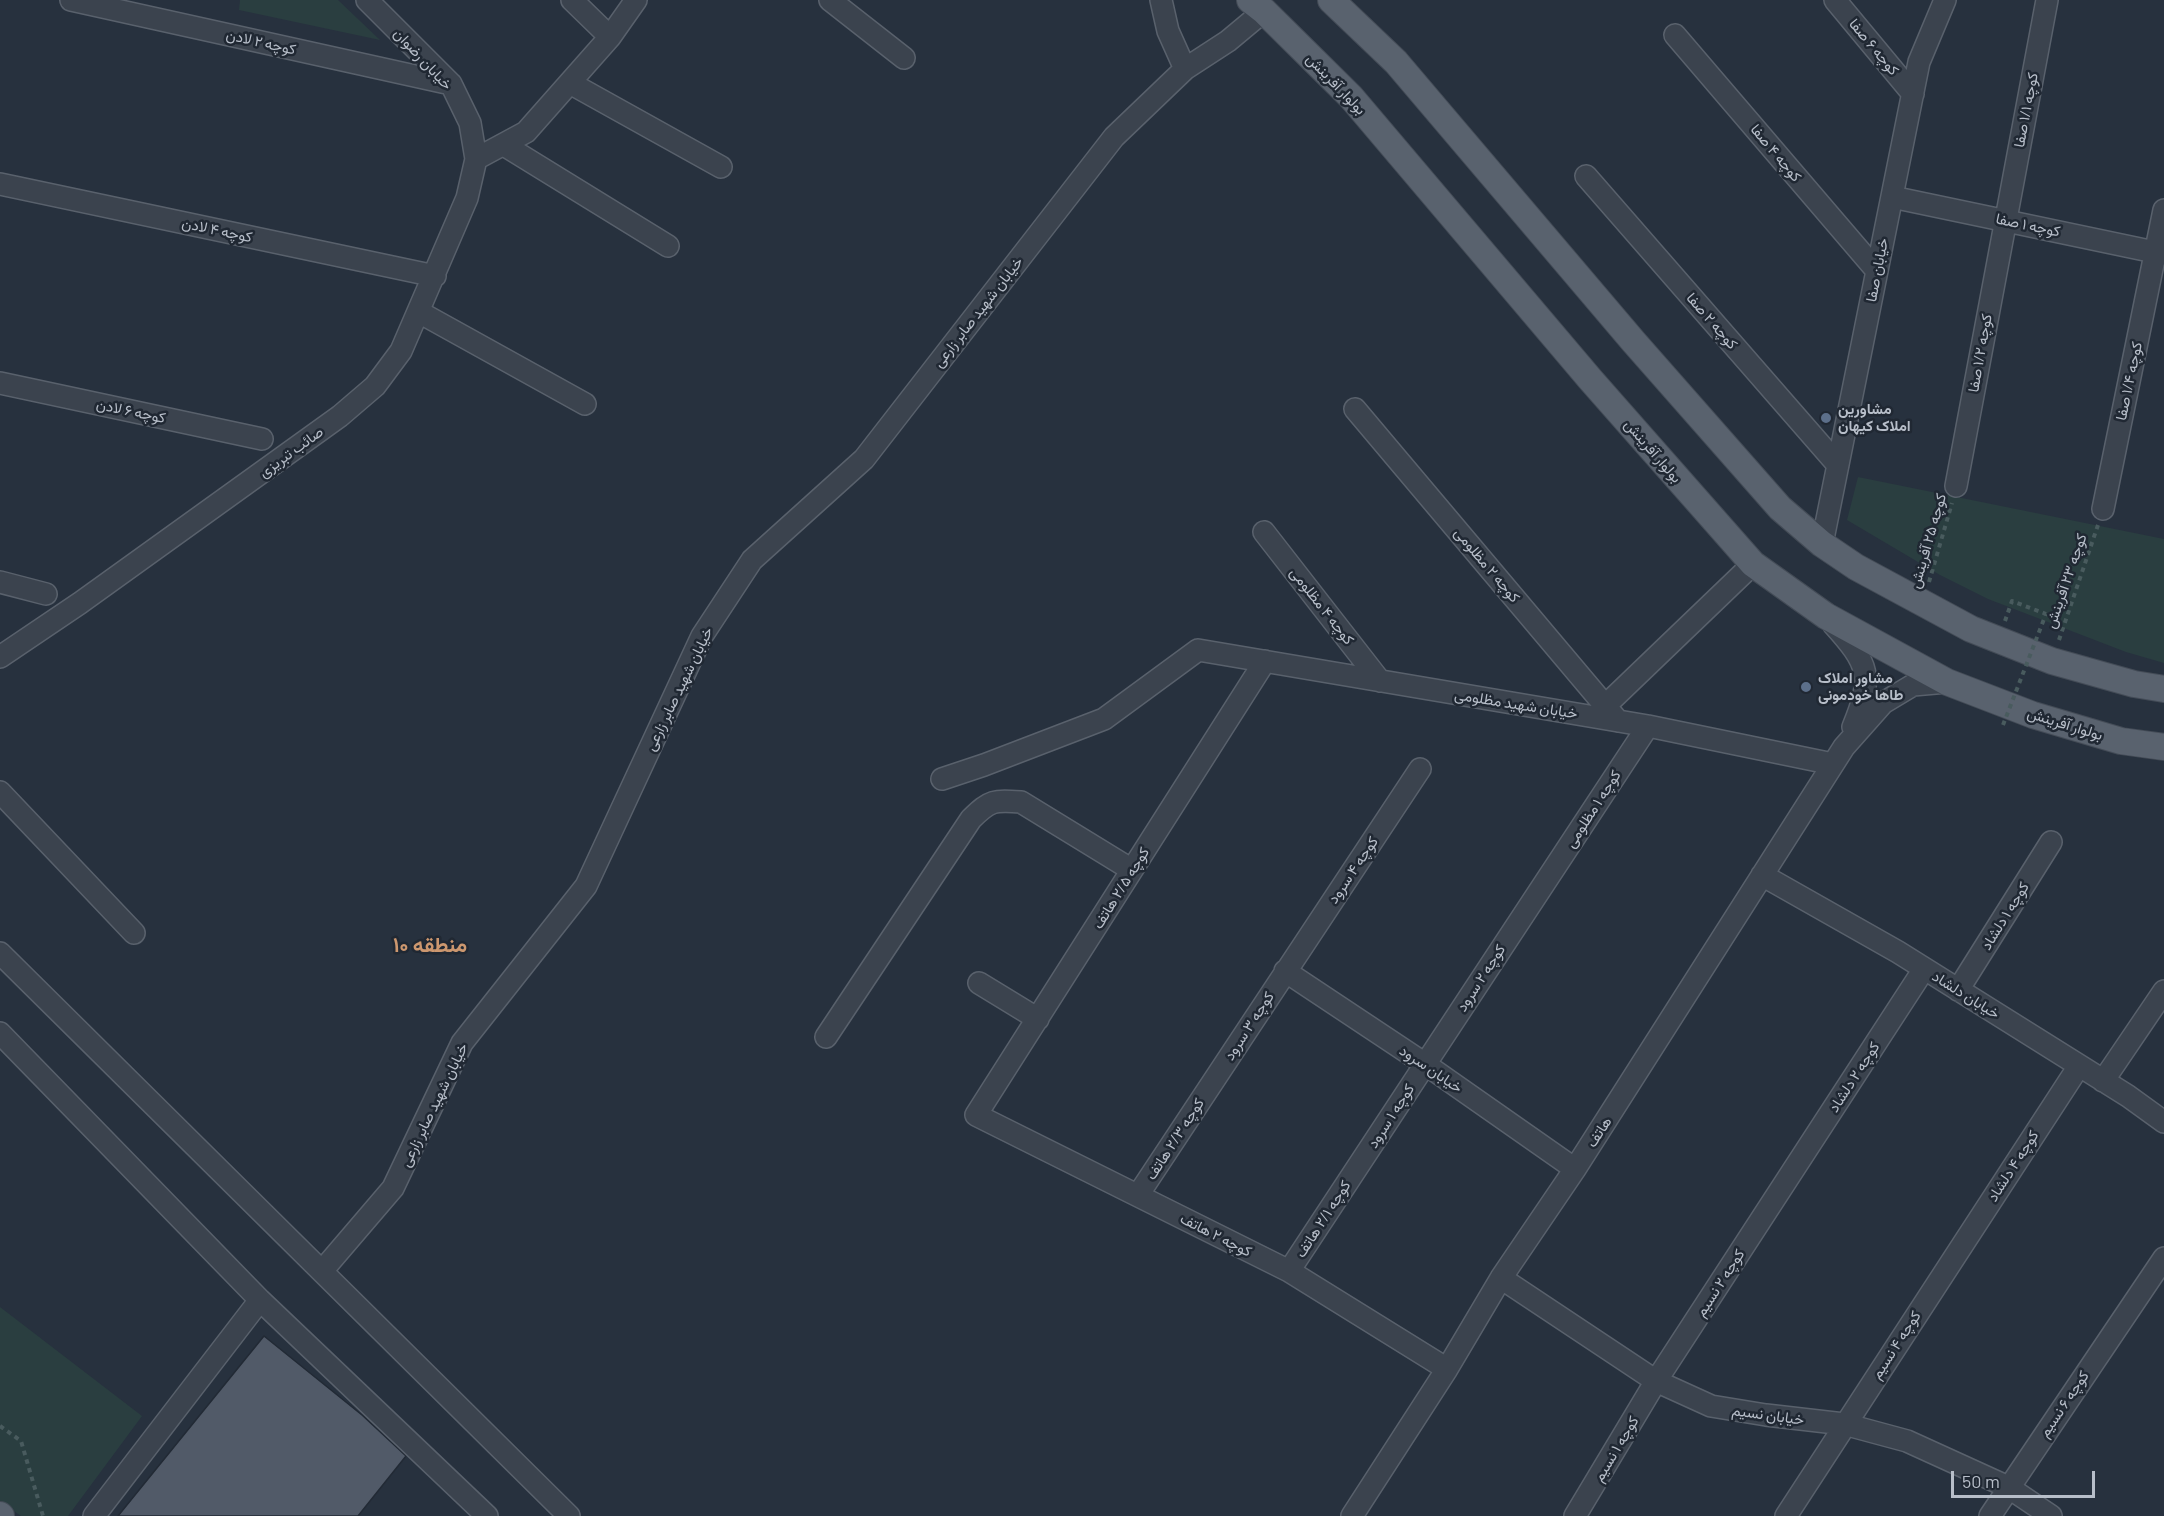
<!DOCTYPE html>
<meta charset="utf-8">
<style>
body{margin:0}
#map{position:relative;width:2164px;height:1516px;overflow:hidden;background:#27313e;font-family:Barlow,sans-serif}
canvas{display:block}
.scale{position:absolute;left:1951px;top:1471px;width:144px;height:27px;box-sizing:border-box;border:3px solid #b7bec9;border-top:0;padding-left:8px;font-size:18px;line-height:21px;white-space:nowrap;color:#b7bec9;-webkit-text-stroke:4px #202833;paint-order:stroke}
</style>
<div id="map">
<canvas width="2164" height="1516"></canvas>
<div class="scale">50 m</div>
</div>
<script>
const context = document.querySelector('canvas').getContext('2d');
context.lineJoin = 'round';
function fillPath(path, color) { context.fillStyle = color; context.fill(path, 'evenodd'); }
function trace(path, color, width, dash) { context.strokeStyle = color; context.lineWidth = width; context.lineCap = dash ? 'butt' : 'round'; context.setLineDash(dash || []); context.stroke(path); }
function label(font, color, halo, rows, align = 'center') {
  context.font = font + ' Barlow,Vazirmatn,sans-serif'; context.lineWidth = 5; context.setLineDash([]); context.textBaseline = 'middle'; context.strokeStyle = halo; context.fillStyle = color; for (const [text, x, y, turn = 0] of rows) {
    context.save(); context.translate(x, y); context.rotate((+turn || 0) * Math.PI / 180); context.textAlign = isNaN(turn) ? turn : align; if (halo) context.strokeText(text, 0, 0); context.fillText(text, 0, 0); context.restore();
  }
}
fillPath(new Path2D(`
 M240,0h98l42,40 -141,-30z
 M1858,477l306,62v124l-38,-11 -138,-53 -48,-24 -93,-55z
 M0,1307l142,109 -74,100h-47l-21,-15z`), '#2a3e40');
const building = new Path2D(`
 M264,1336l98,79 44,41 -48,60h-240z`);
fillPath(building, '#515a68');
trace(building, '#222a35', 1.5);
const minor = new Path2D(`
 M71,0l380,84
 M572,0l38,37
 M830,0l74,58
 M1161,0l7,31 17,38
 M1835,0l78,94
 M1675,35l202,236
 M570,83l151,84
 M504,145l164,101
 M476,159l50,-27 84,-95 26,-37
 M1586,176l252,289
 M0,184l435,92
 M1892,197l272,57
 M419,312l166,92
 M0,383l262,56
 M1355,409l263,312
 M1956,486l91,-486
 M2103,509l61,-299
 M1264,532l116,149
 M1822,544l97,-482 26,-62
 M0,582l46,12
 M1833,624c36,40 41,52 20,103
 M0,657l80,-54 260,-187 35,-30 26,-35 66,-153 9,-39 -6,-36 -19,-39 -84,-84
 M1265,661l-289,454 313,156 158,98
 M1605,706l148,-142
 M942,779l42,-14 120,-46 94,-69 450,76 185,38
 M0,792l134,141
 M1762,875l136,77 230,144 36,26
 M0,953l569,563
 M1285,971l140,93 150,105
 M979,983l59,36
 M1958,990l93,-148
 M0,1033l260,267 227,216
 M826,1037l145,-218c19,-19 23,-19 50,-17l111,68
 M2103,1081l61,-90
 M1138,1195l282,-426
 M322,1271l71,-83 69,-145 124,-157 116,-250 50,-76 112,-101 250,-322 71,-68 43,-28 36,-30
 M1289,1271l359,-545
 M1501,1278l155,103 55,25 55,9 78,9 63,17 101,46 43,29
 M94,1516l166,-216
 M1352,1516l95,-147 54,-91 74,-109 269,-422 39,-44 30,-18 34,-3
 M1575,1516l81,-135 268,-412
 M1786,1516l293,-450
 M1990,1516l174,-258`);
const major = new Path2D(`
 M1250,0l14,11 87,86 239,282 163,185 73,52 121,66 86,33 88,26 43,6
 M1331,0l65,62 237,279 147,167 42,36 34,23 115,62 81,32 82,23 30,5
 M0,1515l1,1`);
trace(minor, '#59616c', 24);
trace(major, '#444c57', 28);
trace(new Path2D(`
 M1929,582l23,-79
 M2005,621l7,-20 34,13
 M2059,640l39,-115
 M0,1426l21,15 22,75`), '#495b5e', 4, [4.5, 4.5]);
trace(minor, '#3b434e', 21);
trace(major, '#59626e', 26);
trace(new Path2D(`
 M2003,725l43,-111`), '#495b5e', 4, [4.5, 4.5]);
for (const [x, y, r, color] of [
 [1826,418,6,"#5c6f8a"],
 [1806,687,6,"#5c6f8a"]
]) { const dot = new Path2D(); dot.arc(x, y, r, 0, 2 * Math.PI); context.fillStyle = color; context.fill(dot); trace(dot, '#202833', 2); }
label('15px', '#b7bec9', '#202833', [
 ["کوچه ۲ لادن",261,42,13],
 ["کوچه ۶ صفا",1874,47,50],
 ["خیابان رضوان",423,59,47],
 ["بولوار آفرینش",1336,84,46],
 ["کوچه ۱/۱ صفا",2026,110,-79],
 ["کوچه ۴ صفا",1776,153,50],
 ["کوچه ۱ صفا",2028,225,12],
 ["کوچه ۴ لادن",217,230,12],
 ["خیابان صفا",1877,270,-79],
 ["خیابان شهید صابر زارعی",978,312,-52],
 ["کوچه ۲ صفا",1712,321,49],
 ["کوچه ۱/۲ صفا",1980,353,-80],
 ["کوچه ۱/۴ صفا",2129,381,-78],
 ["کوچه ۶ لادن",131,411,12],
 ["بولوار آفرینش",1653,451,49],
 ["صائب تبریزی",291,452,-36],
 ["کوچه ۲۵ آفرینش",1928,541,-74],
 ["کوچه ۲ مظلومی",1487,565,50],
 ["کوچه ۲۳ آفرینش",2066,581,-71],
 ["کوچه ۴ مظلومی",1322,606,52],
 ["خیابان شهید صابر زارعی",679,689,-64],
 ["خیابان شهید مظلومی",1516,704,9],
 ["بولوار آفرینش",2065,724,17],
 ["کوچه ۱ مظلومی",1593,809,-57],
 ["کوچه ۴ سرود",1353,870,-56],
 ["کوچه ۲/۵ هاتف",1121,888,-58],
 ["کوچه ۱ دلشاد",2005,916,-58],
 ["کوچه ۲ سرود",1481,978,-57],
 ["خیابان دلشاد",1966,995,32],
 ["کوچه ۳ سرود",1249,1026,-57],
 ["خیابان سرود",1431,1069,34],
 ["کوچه ۲ دلشاد",1854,1077,-57],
 ["خیابان شهید صابر زارعی",434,1105,-64],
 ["کوچه ۱ سرود",1391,1116,-57],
 ["هاتف",1599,1132,-57],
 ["کوچه ۲/۳ هاتف",1175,1139,-57],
 ["کوچه ۴ دلشاد",2013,1166,-57],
 ["کوچه ۲/۱ هاتف",1323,1219,-57],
 ["کوچه ۲ هاتف",1216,1235,27],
 ["کوچه ۲ نسیم",1720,1283,-57],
 ["کوچه ۴ نسیم",1896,1345,-57],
 ["کوچه ۶ نسیم",2064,1404,-56],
 ["خیابان نسیم",1768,1415,8],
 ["کوچه ۱ نسیم",1616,1449,-59]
]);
label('bold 15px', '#b7bec9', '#202833', [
 ["مشاورین",1838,409],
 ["املاک کیهان",1838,426],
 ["مشاور املاک",1818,678],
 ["طاها خودمونی",1818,695]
], 'left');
label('bold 21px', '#cc976f', '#202833', [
 ["منطقه ۱۰",430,945]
]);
</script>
